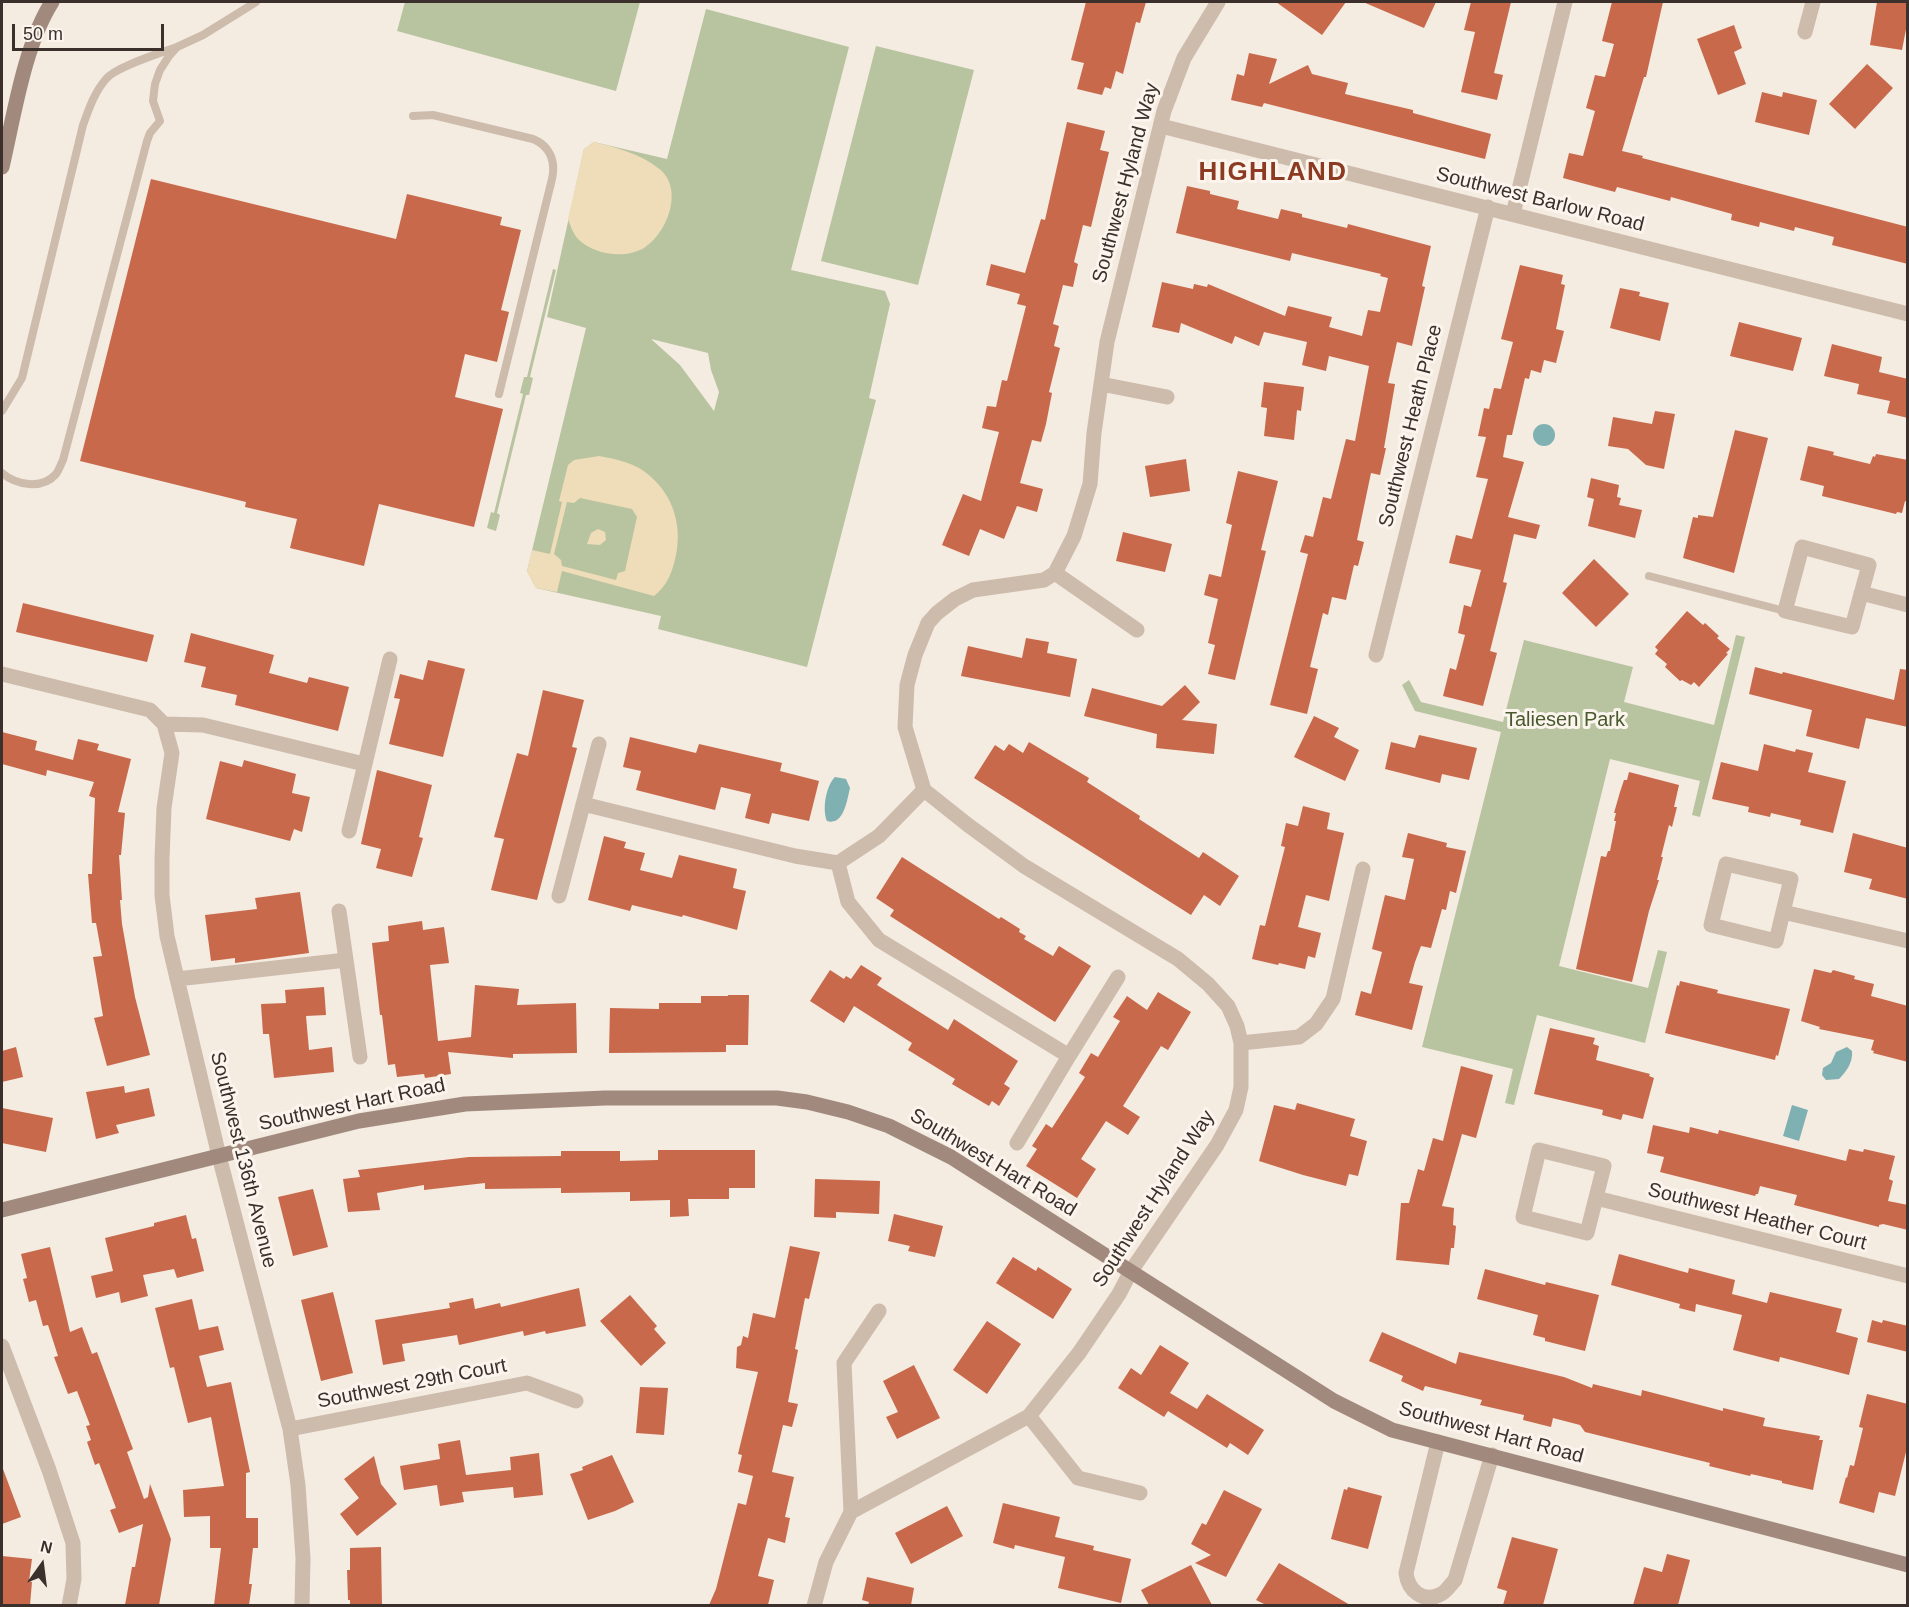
<!DOCTYPE html>
<style>
body{margin:0}
#map{position:relative;width:1909px;height:1607px;overflow:hidden;background:#f4ebe1;font-family:Helvetica,sans-serif}
canvas{display:block}
.frame{position:absolute;inset:0;border:3px solid #3b302b;pointer-events:none}
.north{position:absolute;left:12px;top:1535px;width:60px;height:60px;-webkit-text-stroke:4px #fbf5ee;paint-order:stroke;rotate:14deg;font-size:16px;font-weight:700;line-height:24px;text-align:center;color:#3b302b}
.north::after{content:'';display:block;margin:auto;width:21px;height:27px;background:#3b302b;clip-path:polygon(50% 0,100% 100%,50% 72%,0 100%)}
.scale{position:absolute;left:12px;top:24px;width:152px;height:27px;box-sizing:border-box;border:3px solid #3b302b;border-top:0;padding-left:8px;font-size:18px;line-height:21px;white-space:nowrap;color:#3b302b;-webkit-text-stroke:4px #fbf5ee;paint-order:stroke}
</style>
<div id="map">
<canvas width="1909" height="1607"></canvas>
<div class="frame"></div>
<div class="north">N</div>
<div class="scale">50 m</div>
</div>
<script>
const context = document.querySelector('canvas').getContext('2d');
context.lineJoin = 'round';
function fillPath(path, color) { context.fillStyle = color; context.fill(path, 'evenodd'); }
function trace(path, color, width, dash) { context.strokeStyle = color; context.lineWidth = width; context.lineCap = dash ? 'butt' : 'round'; context.setLineDash(dash || []); context.stroke(path); }
function label(font, color, halo, rows, align = 'center') {
  context.font = font + ' Helvetica,sans-serif'; context.lineWidth = 6; context.setLineDash([]); context.textBaseline = 'middle'; context.strokeStyle = halo; context.fillStyle = color; for (const [text, x, y, turn = 0] of rows) {
    context.save(); context.translate(x, y); context.rotate((+turn || 0) * Math.PI / 180); context.textAlign = isNaN(turn) ? turn : align; if (halo) context.strokeText(text, 0, 0); context.fillText(text, 0, 0); context.restore();
  }
}
fillPath(new Path2D(`
 M405,2h235l-24,89 -219,-60z
 M706,9l143,38 -58,223 94,21 5,13 -21,94 7,2 -69,267 -149,-38 3,-13 -125,-28 -9,-17 59,-243 -39,-11 37,-168 10,-7 73,17zM651,339l57,14 3,17 8,22 -5,19 -34,-46z
 M876,46l98,24 -56,215 -97,-24z
 M553,269l3,1 -26,107 3,1 -4,17h-3l-29,118 3,2 -4,16 -9,-3 4,-16 3,1 29,-119 -3,-1 4,-16h3z
 M1736,635l9,2 -45,180 -8,-2 8,-34 -90,-22 -51,207 89,22 10,-38 9,2 -22,91 -108,-28 -23,90 -9,-2 8,-34 -91,-22 79,-315 -86,-21 -13,-26 7,-5 12,22 82,20 21,-82 109,27 -9,35 90,23z`), '#b8c4a0');
fillPath(new Path2D(`
 M594,142c21,5 47,12 64,26 27,19 10,65 -14,80 -19,11 -49,7 -65,-8 -6,-6 -8,-13 -11,-21l16,-70z
 M599,456c17,3 37,7 51,20 28,24 34,60 22,94 -4,11 -9,19 -18,26l-92,-25 -5,21 -21,-4 -9,-17 5,-21 18,4 12,-52 -3,-1 9,-36 6,-5zM580,498l52,11 5,8 -12,54 -7,2 -2,7 -54,-14 -1,-6 -7,-6 13,-52 7,1z
 M598,529l7,3 1,8 -6,5 -13,-1 4,-11z`), '#efdcb8');
fillPath(new Path2D(`
 M1533 435a11 11 0 1 1 22 0a11 11 0 1 1-22 0Z
 M835,777l11,2 4,9c-3,12 -6,38 -23,33 -5,-12 -1,-35 8,-44z
 M1847,1047l5,4c1,11 -5,20 -13,28l-13,1 -4,-5 1,-7 8,-5 5,-11z
 M1792,1105l16,5 -9,31 -16,-5z`), '#7fb0b2');
fillPath(new Path2D(`
 M1086,2h60l-6,21 -4,-1 -13,52 -7,-3 -5,18 -6,-2 -3,8 -25,-6 7,-26 -13,-3z
 M1276,2h70l-24,33z
 M1363,2h73l-12,26z
 M1471,2h40l-17,71 9,2 -6,25 -36,-8 14,-60 -11,-2z
 M1612,2h51l-17,75h-2l-22,74 21,5 -1,2 266,69v37l-76,-19 2,-8 -39,-10 -1,4 -34,-9 -1,5 -28,-7 1,-6 -61,-17 -1,4 -53,-14 -2,5 -52,-14 6,-25 14,3 12,-45 -9,-3 9,-33 10,2 9,-33 -12,-3z
 M1877,2h31v17l-6,31 -32,-5z
 M1734,25l8,23 -8,4 12,32 -28,11 -21,-56z
 M1249,53l28,6 -8,25 39,-19 4,9 36,9 -3,11 68,16v3l78,21 -6,25 -221,-56 -2,4 -31,-7 6,-26 7,2z
 M1867,64l26,24 -38,41 -26,-25z
 M1762,92l20,5 1,-5 34,8 -8,35 -54,-13z
 M1067,122l38,9 -5,19 9,2 -18,75 -8,-2 -9,37 4,2 -5,23 -10,-2 -10,39 6,2 -5,20 6,2 -11,44 3,1 -6,31 -5,18 -9,-2 -12,43 23,6 -6,23 -20,-6 -13,33 -24,-10 -11,27 -27,-11 21,-51 18,7 18,-69 -17,-4 5,-22 9,1 6,-27 5,1 19,-75 -9,-2 3,-10 -34,-9 5,-21 34,9 16,-54 4,1z
 M151,179l245,60 11,-45 95,23 -2,8 21,5 -20,80 8,2 -12,50 -32,-8 -10,43 48,12 -29,118 -95,-23 -15,62 -74,-18 7,-29 -52,-12 1,-5 -166,-41z
 M1187,186l23,5v3l29,7 -2,8 41,10 3,-10 21,5v3l45,11 1,-4 83,22 -9,40 3,1 -13,59 -15,-4 -9,41 7,1 -11,64h2l-6,27 -9,-2 -14,67 7,2 -6,24 -4,-1 -8,35 -14,-3 -4,18 -5,-2 -13,54 8,2 -11,45 -37,-9 38,-151 -8,-2 5,-17 8,2 10,-40 8,2 15,-60 9,2 14,-75 -40,-10 -3,15 -24,-6 5,-23 -43,-10 -5,14 -24,-10 -3,8 -51,-21 -2,10 -27,-6 10,-45 31,7 1,-5 13,3 1,-3 77,32 3,-10 44,11 -3,10 33,9 6,-26 12,2 8,-34 -8,-2 1,-2 -89,-21 -2,8 -114,-28z
 M1520,265l43,10 -2,9 4,1 -9,44 8,2 -8,32 -12,-3 -3,13 -10,-3 -2,9 -4,-1 -13,57h-5l-4,22 21,5 -16,55 32,8 -4,14 -22,-5 -11,48 4,1 -17,68 7,2 -14,53 -40,-10 7,-28 6,2 9,-35 -7,-2 6,-28 7,2 10,-37 -32,-7 7,-28 16,4 16,-60 -12,-2 10,-40 -8,-1 6,-28 5,1 5,-21 7,1 12,-47 -12,-3z
 M1620,288l20,4 -1,4 30,7 -9,38 -50,-13z
 M1739,322l63,16 -9,33 -63,-15z
 M1832,344l50,13 -3,15 29,7v39l-21,-5 3,-12 -33,-7 2,-10 -35,-8z
 M1264,382l40,5 -3,24 -4,-1 -3,30 -30,-4 3,-28 -6,-1z
 M1655,411l20,3 -11,55 -18,-4 -18,-16 -20,-3 5,-29 39,7z
 M1735,430l33,8 -34,135 -51,-15 10,-41 5,1v-3l15,2z
 M1808,446l26,6 -1,3 37,9 3,-8 2,1 1,-3 32,6v42l-3,-1 -3,12 -5,-1 -1,2 -74,-18 2,-10 -24,-6z
 M1186,459l4,32 -40,6 -5,-31z
 M1238,471l40,10 -17,69 5,1 -31,129 -27,-6 7,-29 -7,-2 10,-44 -14,-4 5,-21 12,3 11,-52 -6,-2z
 M1591,478l28,7 -2,12 4,1 -2,7 23,5 -7,28 -47,-12 6,-27 -7,-2z
 M1123,532l49,12 -7,28 -49,-11z
 M1594,559l35,35 -33,33 -34,-34z
 M23,603l131,32 -7,27 -131,-30z
 M1687,611l16,14 2,-2 14,13 -2,2 13,11 -4,4 2,1 -29,33 -5,-5 -3,3 -9,-5 -2,1 -15,-14 2,-3 -12,-10 3,-4 -3,-3z
 M191,633l83,22 -5,18 38,10 2,-6 40,10 -11,44 -103,-26 2,-10 -36,-8 5,-20 -22,-5z
 M1026,638l23,4 -2,11 30,6 -7,38 -109,-21 7,-30 54,12z
 M428,660l37,9 -22,88 -54,-13 11,-45 -6,-1 6,-24 23,6z
 M1755,667l27,7 1,-2 111,28 6,-31 8,1v57l-42,-9 -7,31 -53,-13 6,-26 -63,-16z
 M1185,685l15,17 -18,18 35,4 -3,30 -58,-6 1,-14 -73,-18 8,-28 70,18z
 M543,690l41,10 -12,47 5,1 -40,152 -46,-10 13,-51 -10,-2 23,-84 11,3z
 M1314,716l25,12 -5,9 25,13 -14,31 -51,-24z
 M2,732l35,9 -2,9 38,10 5,-21 21,5 -2,6 34,9 -13,53 7,1 -4,42h-2l3,45h-2l2,24 13,73 15,58 -43,11 -13,-48 9,-2 -10,-59 9,-1 -6,-33h-4l-4,-49h4l3,-76 -6,-2 5,-14 -47,-12 -1,6 -44,-12z
 M1419,735l58,13 -8,32 -27,-6 -2,9 -55,-14 6,-27 24,6z
 M630,737l66,16 3,-9 83,19 -2,8 39,10 -10,40 -37,-8 -3,11 -24,-6 6,-24 -30,-7 -6,23 -79,-20 5,-19 -18,-4z
 M1029,742l60,36 -2,4 53,34 -1,3 60,39 4,-6 36,24 -19,30 -16,-11 -13,20 -217,-137 21,-33 9,6 5,-7 14,9z
 M1764,744l31,8 1,-3 17,4 -5,19 38,9 -13,52 -33,-8 1,-5 -30,-7 -1,4 -22,-5 1,-5 -37,-8 9,-37 37,9z
 M244,760l52,14 -4,19 18,4 -8,35 -8,-3 -4,12 -84,-22 14,-58 22,6z
 M377,770l55,15 -13,52 4,1 -11,39 -36,-9 5,-19 -20,-5z
 M1629,772l50,13 -5,22h3l-5,20 -3,-2 -8,32h2l-6,23h2l-10,31 -17,71 -56,-13 25,-113 5,1 2,-6h2l6,-30h-2l2,-8h-2l6,-21 4,-12h3z
 M1303,806l27,7 -3,16 17,4 -15,68 -23,-6 -8,32 23,6 -6,25 -7,-2 -3,13 -26,-6 -1,2 -26,-6 8,-34 5,1 20,-79 -4,-1 5,-23 12,3z
 M1408,833l39,10 -1,4 20,4 -10,42 -6,-2 -4,19 -4,-1 -11,39 -10,-2 -6,16 -6,21 14,3 -11,44 -57,-15 6,-24 10,3 11,-42 -10,-3 13,-54 20,5 9,-41 -12,-2z
 M1853,833l55,15v51l-39,-10 3,-10 -28,-7z
 M604,836l22,6 -2,6 21,5 -5,17 32,8 7,-23 58,14 -4,19 13,3 -9,39 -54,-15 -1,2 -50,-12 -2,6 -42,-11z
 M902,857l97,62 2,-2 19,12 -1,3 7,4 -2,3 29,17 6,-10 32,20 -36,56 -165,-106 4,-6 -18,-12z
 M300,892l9,61 -74,10v-5l-24,3 -6,-46 52,-6 -2,-11z
 M422,921l1,9 21,-3 5,36 -19,2 8,76 33,-4 4,-52 44,4 -2,16 59,-2 1,50 -64,1v4l-65,-6 3,22 -26,4 -1,-4 -27,3 -2,-13 -7,1 -6,-50h-2l-8,-72 17,-2 -1,-15z
 M861,965l21,13 -5,7 71,45 6,-11 64,42 -14,23 6,4 -11,18 -7,-5 -3,5 -37,-22 3,-5 -47,-29 4,-7 -58,-37 -10,17 -34,-22 20,-31 14,9 2,-3 5,3z
 M1814,969l17,4 2,-3 22,6 -1,3 20,5 -3,12 37,10v56l-35,-9 1,-2 -3,-1 3,-10 -55,-11 1,-2 -19,-6z
 M1680,981l38,9 -1,3 73,16 -12,47 -2,-1 -1,5 -110,-27 12,-48 2,1z
 M324,987l2,28 -20,1 3,34 23,-3 2,25 -60,6 -5,-44h-6l-2,-30 25,-1 -1,-13z
 M1158,992l33,20 -23,38 -7,-4 -38,60 17,11 -12,18 -22,-14 -25,38 15,10 -19,29 -51,-32 11,-17 -5,-3 14,-22 6,4 33,-51 -6,-4 12,-20 7,4 22,-36 -7,-4 14,-21 20,14z
 M728,995h21l-1,50h-22v7l-117,1 1,-45 49,1v-6h42v-7h27z
 M1550,1028l45,10 -2,6 6,2 -3,14 54,14 -1,2 5,2 -11,41 -20,-5 -2,6 -19,-5 1,-5 -69,-16z
 M16,1047l7,30 -21,5v-31z
 M1461,1066l32,9 -17,63 -14,-4 -20,72 12,2 -1,17 3,1 -2,22h-3l-2,17 -53,-5 5,-57h8l9,-34 6,2 9,-33 10,3z
 M124,1086l1,7 24,-5 6,28 -39,9 3,8 -23,6 -10,-47z
 M1297,1103l58,16 -5,17 17,5 -9,35 -9,-2 -3,12 -43,-11 -44,-14 15,-56 21,5z
 M2,1108l51,10 -7,34 -44,-9z
 M1653,1125l36,8 1,-6 28,7 1,-4 127,31 3,-12 14,3 1,-3 31,7 -6,23 4,2 -5,20 20,4v25l-25,-6 -4,1v2l-85,-22 3,-10 -37,-9 -2,8h-2l-1,2 -95,-24 4,-15 -17,-4z
 M658,1150h97v38h-26v11h-41l1,17 -19,1v-17l-40,1v-9l-69,1v-5l-76,1v-6l-61,7v-5l-47,8 3,17 -32,2 -5,-33 17,-2 -2,-7 111,-13 92,-1v-5h59v10l38,-1z
 M815,1179l65,2 -1,33 -43,-2v6l-22,-1z
 M313,1189l15,58 -35,9 -15,-59z
 M894,1214l49,12 -8,31 -27,-6 2,-5 -22,-5z
 M186,1215l6,24 4,-1 8,33 -27,7 -3,-9 -31,6 5,21 -27,7 -2,-11 -23,6 -5,-22 22,-5 -8,-33 49,-12v-3z
 M790,1246l30,6 -11,47 -4,-1 -10,51 3,1 -10,52 10,2 -6,23 -9,-2 -11,47 22,5 -9,40 5,1 -5,25 -17,-5 -10,38 16,4 -6,25h-59l7,-16 22,-86 8,2 7,-29 -15,-4 4,-17 -4,-1 20,-82 -22,-4 1,-21 4,-2 2,-9 5,2 5,-25 22,5z
 M50,1247l20,85 12,-5 10,27 5,-2 36,97 -6,3 17,47 4,-2 2,-13 21,55 -12,66h-34l7,-38h3l8,-43 -24,9 -9,-23 6,-2 -17,-45 -4,2 -8,-23 4,-2 -5,-14 4,-1 -13,-34 -9,3 -14,-37 4,-1 -10,-31 -5,1 -7,-26 -7,2 -6,-23 4,-1 -6,-24z
 M1619,1254l69,19 1,-5 46,12 -3,14 35,9 3,-11 72,17 -6,23 22,6 -9,37 -69,-18 -1,5 -46,-12 9,-35 -46,-11 -1,8 -16,-4 1,-4 -69,-19z
 M1013,1257l23,14 2,-4 34,22 -19,30 -57,-36z
 M1485,1269l60,16 1,-3 53,13 -14,56 -40,-10v-3l-12,-3 5,-20 -61,-16z
 M579,1288l7,38 -40,8 -1,-3 -21,5 -1,-5 -64,14 -2,-10 -55,9 3,17 -22,4 -8,-45 75,-12 -1,-5 24,-5 2,11 25,-6 1,4z
 M333,1292l20,81 -32,8 -20,-81z
 M630,1295l27,31 -3,3 12,14 -25,23 -41,-45z
 M192,1299l7,31 19,-4 6,24 -25,6 8,31 24,-5 19,90 -4,1v45h12v30h-5l-4,36h3l-3,21h-35l7,-57h-11v-32l-26,1 -1,-27 41,-4 -13,-69 -23,6 -14,-56 -4,1 -15,-60z
 M1872,1320l10,3 1,-3 25,6v26l-41,-10z
 M987,1321l34,23 -34,50 -34,-24z
 M1382,1332l74,32 3,-12 105,25 28,11 1,-4 48,12 1,-6 81,21v-3l42,10 -2,8 57,10 -1,4h4l-10,50 -31,-7v-2l-31,-7 -1,2 -41,-10 1,-3 -125,-31 -5,-7 -27,-7 -2,9 -28,-7 1,-5 -44,-10 2,-5 -57,-14 -2,5 -22,-10 2,-5 -34,-15z
 M1160,1345l29,18 -19,30 27,16 10,-15 57,36 -16,25 -18,-12 -3,5 -59,-37 -4,6 -46,-29 13,-20 10,7z
 M914,1365l26,53 -43,21 -11,-22 12,-5 -15,-31z
 M640,1387l28,1 -4,47 -28,-2z
 M1867,1394l41,10v40l-13,52 -16,-4 -5,21 -35,-10 7,-26 1,1 3,-13 4,1 9,-38 -4,-1z
 M460,1440l6,35 45,-5 -1,-13 29,-4 4,42 -29,3 -1,-11 -51,5 2,10 -24,4 -3,-21 -33,5 -4,-24 40,-7 -2,-15z
 M612,1455l22,47 -19,9 -27,9 -18,-46 13,-4 -1,-3z
 M374,1456l7,28 16,20 -40,32 -17,-22 19,-16 -15,-19z
 M2,1469h1l18,48 -19,7z
 M1348,1487l34,9 -14,53 -37,-10 13,-50 3,1z
 M1224,1490l38,19 -36,68 -31,-14 16,-8 -20,-11 11,-21 4,2z
 M1003,1503l57,14 -5,20 39,9 -1,4 38,9 -10,44 -63,-15 7,-31 -50,-12 -1,4 -21,-6z
 M947,1506l16,30 -52,28 -16,-31z
 M1512,1537l46,12 -15,56h-40l4,-14 -10,-3z
 M381,1547l1,58h-32v-5h-2l-1,-30h3v-22z
 M1667,1554l23,6 -12,45h-45l11,-38 18,5z
 M2,1556l30,3 -3,22 3,1 -2,23h-28z
 M1279,1563l39,23 32,19h-84l-10,-5z
 M1191,1565l21,40h-63l-8,-15z
 M867,1577l47,11 -3,17h-43l1,-3 -7,-2z`), '#c8694b');
trace(new Path2D(`
 M413,116l20,-1 100,24c17,7 23,22 19,40l-53,215
 M2,411l20,-33 61,-253c6,-16 11,-32 23,-46 9,-12 52,-25 68,-31
 M2,473c14,12 40,17 54,1 3,-4 5,-10 7,-14l84,-319 3,-8 10,-12 -7,-20 2,-17 5,-14 9,-14 8,-9 26,-12 53,-33
 M1649,576l136,35`), '#cdbbac', 8);
trace(new Path2D(`
 M1805,32l8,-30
 M1161,126l747,188
 M1513,214l52,-212
 M1101,384l66,13
 M1802,547l67,18 -17,62 -67,-16z
 M1055,573l82,57
 M1861,593l47,12
 M1376,655l112,-448
 M2,674l148,36 14,14
 M164,724l8,29 -8,55 -2,51v36l5,41 52,220 71,273 8,56 5,73 -1,48
 M164,724l39,1 161,39
 M583,804l212,52 43,7 41,-27 45,-46
 M349,831l41,-172
 M838,863l10,39 31,38 190,116 -52,87
 M1726,864l65,15 -15,62 -65,-16z
 M559,896l40,-152
 M339,911l21,146
 M1783,912l125,29
 M177,979l169,-19
 M1241,1043l58,-6 17,-13 17,-25 30,-130
 M1069,1056l49,-79
 M1539,1150l65,16 -17,67 -64,-16z
 M1596,1198l312,78
 M2,1346l47,124 24,73 1,36 -5,27
 M1029,1416l49,62 62,15
 M290,1429l237,-46 49,18
 M1438,1442l-32,131c2,17 17,31 35,21 5,-2 9,-9 14,-14l37,-125
 M851,1512l-7,-149 35,-52
 M814,1606l12,-44 25,-50 178,-96 50,-63 40,-59 12,-23 86,-126 19,-35 5,-23v-44l-4,-17 -9,-20 -20,-22 -30,-25 -154,-93 -56,-41 -44,-35 -19,-63 2,-42 8,-30 13,-32 9,-10 18,-14 18,-9 71,-10 11,-7 19,-37 16,-52 4,-51 13,-91 57,-231 20,-53 34,-56`), '#cdbbac', 15);
trace(new Path2D(`
 M2,167c12,-51 22,-121 50,-165
 M2,1210l357,-89 106,-17 140,-6h172l30,4 41,10 41,14 62,31 383,244 58,29 516,135`), '#a18a7d', 15);
label('20px', '#3b302b', '#fbf5ee', [
 ["Southwest Hyland Way",1126,183,-75],
 ["Southwest Barlow Road",1540,200,14],
 ["Southwest Heath Place",1411,426,-76],
 ["Southwest Hart Road",352,1105,-12],
 ["Southwest 136th Avenue",243,1160,76],
 ["Southwest Hart Road",993,1163,31],
 ["Southwest Hyland Way",1154,1199,-57],
 ["Southwest Heather Court",1757,1217,14],
 ["Southwest 29th Court",412,1384,-11],
 ["Southwest Hart Road",1491,1433,15]
]);
label('20px', '#4a5a2e', '#fbf5ee', [
 ["Taliesen Park",1565,720]
]);
context.letterSpacing = '1.5px';
label('bold 26px', '#8c3b22', '#fbf5ee', [
 ["HIGHLAND",1273,173]
]);
context.letterSpacing = '0px';
</script>
